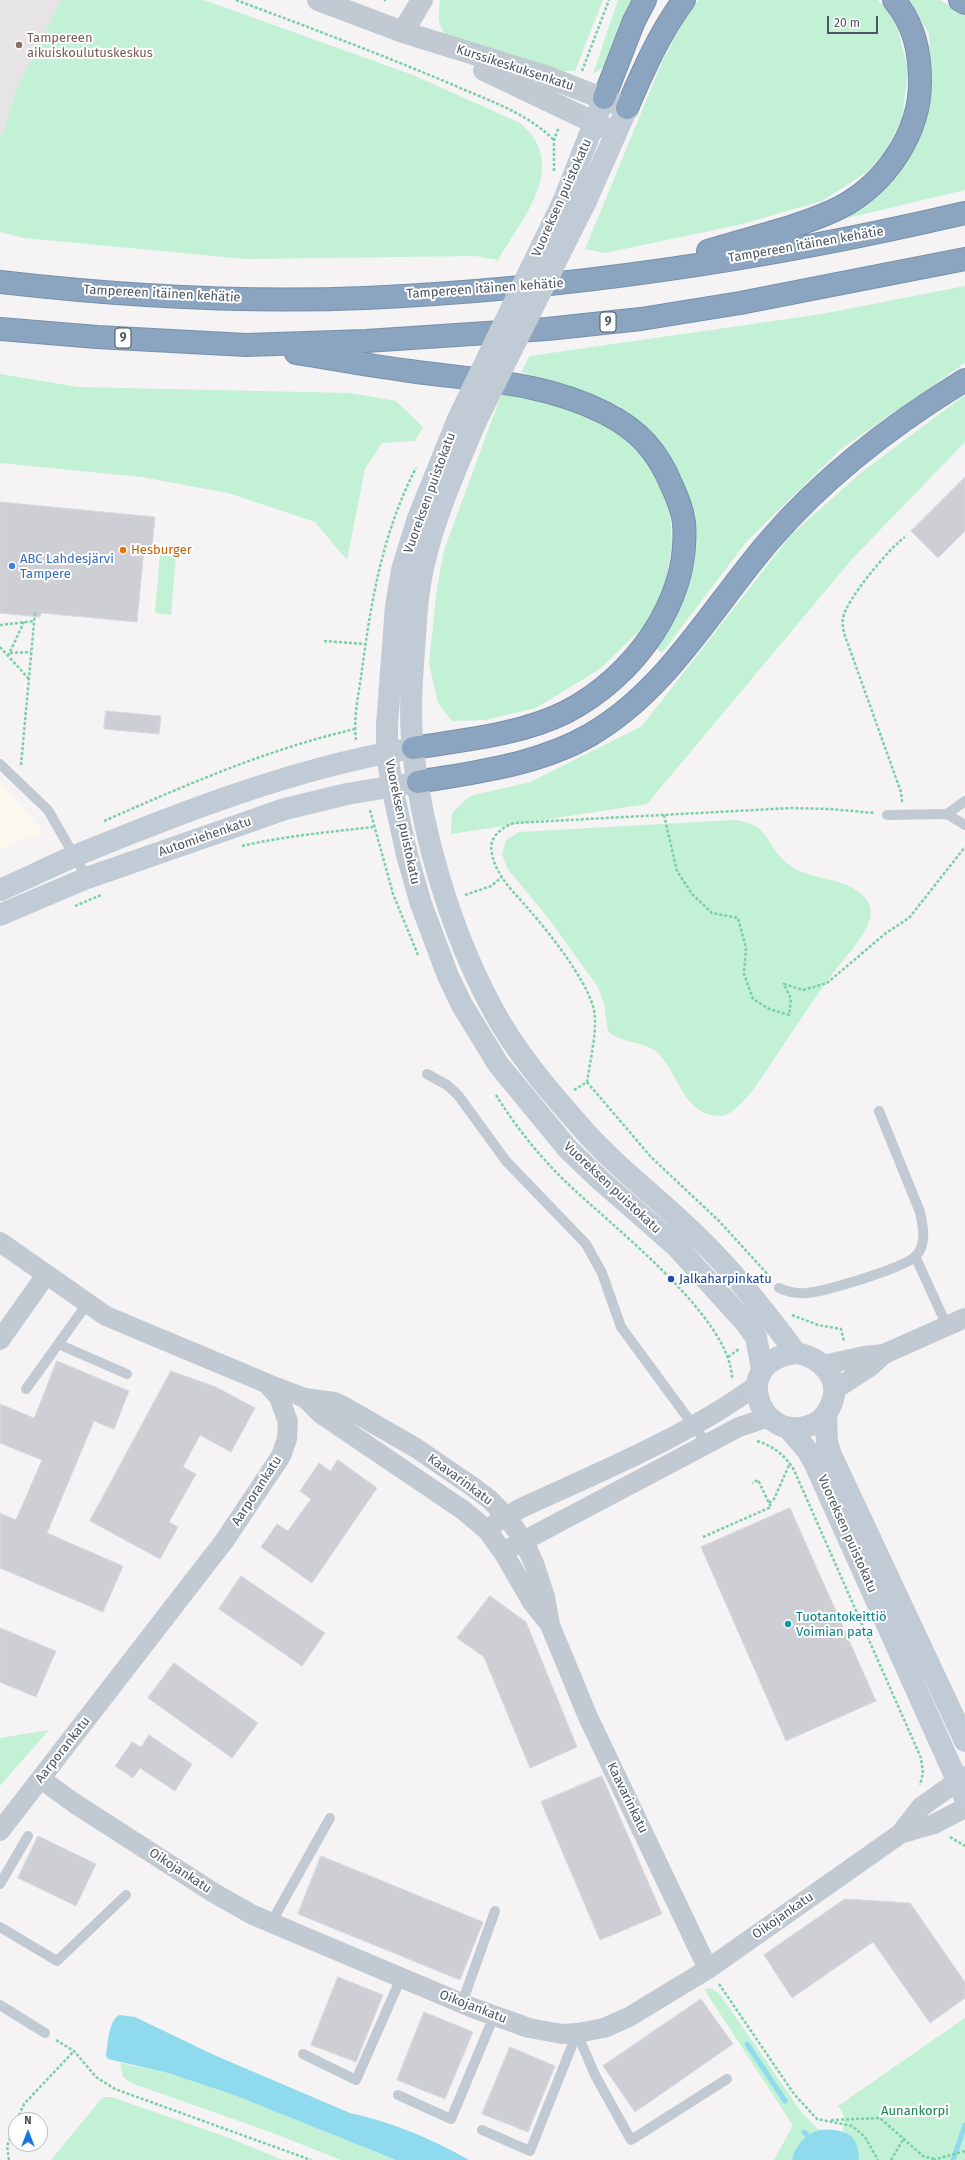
<!DOCTYPE html>
<meta charset="utf-8">
<style>
body{margin:0}
#map{position:relative;width:965px;height:2160px;overflow:hidden;background:#f5f3f3;font-family:"Fira Sans",sans-serif}
canvas{display:block}
.north{position:absolute;left:8px;top:2112px;width:40px;height:40px;box-sizing:border-box;background:#fff;border:1px solid #b7bbc0;border-radius:50%;rotate:0deg;font-size:11px;font-weight:700;line-height:16px;text-align:center;color:#4a5661}
.north::after{content:'';display:block;margin:auto;width:14px;height:18px;background:#1a73e8;clip-path:polygon(50% 0,100% 100%,50% 72%,0 100%)}
.scale{position:absolute;left:827px;top:16px;width:51px;height:18px;box-sizing:border-box;border:2px solid #4a5661;border-top:0;padding-left:5px;font-size:12px;line-height:14px;white-space:nowrap;color:#4a5661;-webkit-text-stroke:3px #fff;paint-order:stroke}
</style>
<div id="map">
<canvas width="965" height="2160"></canvas>
<div class="north">N</div>
<div class="scale">20 m</div>
</div>
<script>
const context = document.querySelector('canvas').getContext('2d');
context.lineJoin = 'round';
function fillPath(path, color) { context.fillStyle = color; context.fill(path, 'evenodd'); }
function trace(path, color, width, dash) { context.strokeStyle = color; context.lineWidth = width; context.lineCap = dash ? 'butt' : 'round'; context.setLineDash(dash || []); context.stroke(path); }
function label(font, color, halo, rows, align = 'center') {
  context.font = font + ' "Fira Sans",sans-serif'; context.lineWidth = 4; context.setLineDash([]); context.textBaseline = 'middle'; context.strokeStyle = halo; context.fillStyle = color; for (const [text, x, y, turn = 0] of rows) {
    context.save(); context.translate(x, y); context.rotate((+turn || 0) * Math.PI / 180); context.textAlign = isNaN(turn) ? turn : align; if (halo) context.strokeText(text, 0, 0); context.fillText(text, 0, 0); context.restore();
  }
}
fillPath(new Path2D(`
 M0,783l43,48 -43,19z`), '#fdf9ef');
fillPath(new Path2D(`
 M0,0h61l-45,90 -13,44 -3,2z`), '#e6e4e5');
fillPath(new Path2D(`
 M61,0h143l209,75 107,48c50,42 3,94 -22,137l-23,-4 -229,3 -222,-21 -24,-6v-96l3,-2 13,-44z
 M440,0h163l-28,71h-27l-98,-32c-13,-12 -12,-22 -10,-39z
 M618,0h17l-28,61 -5,7 -9,6z
 M699,0h179l17,19 13,51 -6,49 -17,34 -18,19 -45,29 -84,24 -133,28 -20,-4 77,-187 29,-55z
 M910,0h30l25,16v174l-118,28 46,-38 20,-29 19,-61 -3,-56z
 M965,286v77l-124,86 -94,92 -85,112 -6,-5 25,-43 14,-45 1,-46 -23,-52 -54,-56 -40,-16 -58,-18 9,-16 292,-42z
 M0,374l78,13 272,6 46,8 27,26 -8,14 -33,2 -17,26 -18,91 -32,-38 -87,-29 -87,-16 -141,-14z
 M503,390l75,21 51,29 22,27 19,45 2,33 -8,45 -20,36 -44,43 -64,39 -52,12 -32,1 -14,-18 -9,-40 8,-75 7,-38z
 M965,395v47l-113,117 -205,245 -196,30 1,-21 18,-17 60,-14 112,-56 149,-191 72,-64z
 M160,555l16,1 -5,59 -16,-2z
 M734,820c39,4 31,29 58,47 22,14 57,10 74,32 5,5 6,16 3,23 -7,19 -24,35 -36,51 -19,26 -37,53 -55,80 -11,16 -38,63 -58,63 -36,0 -41,-41 -61,-62 -13,-14 -37,-9 -51,-23l-4,-27 -6,-17 -49,-68 -42,-51 -5,-14 4,-14 13,-8z
 M49,1730l-49,56v-48z
 M710,1988l9,5 83,120 17,17c-14,4 -24,16 -27,30h-18l18,-33v-3l-88,-135z
 M965,2018v142h-106c0,-13 -4,-22 -16,-29l1,-16 -6,-9z
 M120,2063l48,10 66,22 162,65h-55l-68,-27 -142,-50 -8,-6z
 M105,2097h6l116,40 56,23h-232l50,-61z`), '#c3f1d5');
fillPath(new Path2D(`
 M119,2015l16,2 79,38 136,58c42,9 82,26 119,47h-73l-162,-65 -66,-22 -60,-14 -2,-3c2,-12 2,-34 13,-41z
 M819,2130c24,-1 40,2 40,30h-67c3,-14 13,-26 27,-30z`), '#90daee');
trace(new Path2D(`
 M747,2044l38,57
 M804,2132l3,3
 M953,2160l12,-35`), '#90daee', 5);
const building = new Path2D(`
 M965,477v54l-27,27 -27,-27z
 M0,502l155,15 -3,32 -8,-1 -7,74 -96,-9 -1,4 -40,-4z
 M106,711l55,5 -2,18 -55,-5z
 M57,1361l72,30 -15,38 -20,-8 -47,112 76,33 -20,46 -103,-44v-55l16,7 26,-60 -42,-17v-39l34,14z
 M171,1371l45,16 39,21 -24,44 -31,-17 -17,32 13,7 -27,48 9,5 -18,32 -70,-38z
 M338,1460l39,28 -65,95 -51,-36 16,-23 11,7 23,-32 -11,-8 19,-28 11,8z
 M790,1508l86,193 -90,40 -85,-194z
 M241,1576l84,57 -23,33 -83,-57z
 M490,1596l36,26 51,125 -47,21 -46,-111 -27,-19z
 M0,1628l56,23 -20,46 -36,-15z
 M174,1663l84,60 -26,35 -84,-60z
 M149,1735l43,29 -17,27 -35,-23 -7,10 -18,-12 17,-24 9,5z
 M602,1776l60,138 -62,26 -59,-138z
 M38,1836l58,28 -20,42 -58,-28z
 M321,1856l162,66 -23,58 -162,-66z
 M845,1899l65,4 55,79v16l-35,25 -57,-81 -81,56 -28,-43z
 M338,1977l45,18 -27,67 -45,-17z
 M701,1999l32,45 -98,68 -32,-46z
 M424,2012l49,20 -28,67 -48,-19z
 M510,2047l45,19 -27,66 -46,-18z`);
fillPath(building, '#cdcfd5');
trace(building, '#d7d9de', 1);
const motorway = new Path2D(`
 M960,0l5,3
 M604,98l30,-77 11,-21
 M627,108c16,-37 33,-76 57,-108
 M708,251c41,-13 96,-25 133,-44 45,-24 79,-74 79,-125 0,-31 -6,-58 -26,-82
 M0,282c121,14 244,21 366,16 201,-9 403,-39 599,-85
 M0,329l97,8 149,8 120,-4 181,-12 94,-10 99,-16 225,-44
 M296,353c38,6 76,13 114,18 69,10 131,10 195,42 34,17 53,39 67,73 5,11 11,25 12,37 6,78 -50,154 -118,189 -46,23 -103,28 -153,36
 M418,782c57,-10 120,-17 172,-47 78,-45 122,-128 180,-195 55,-64 123,-116 195,-160`);
trace(motorway, '#7690ad', 24);
trace(new Path2D(`
 M236,0c72,27 144,54 215,84 36,16 75,28 103,56
 M384,0h2
 M582,71l27,-71
 M554,171v-31l5,-13
 M0,625l34,-4
 M324,641l41,3
 M0,647l29,32
 M10,653l21,-1
 M8,656l16,-34
 M356,740c-3,-23 3,-47 6,-70 9,-69 21,-139 54,-202
 M21,765l14,-153
 M902,802l-1,-10 -57,-159c-1,-5 -2,-10 -1,-15 3,-18 47,-71 62,-81
 M370,810l23,84 25,61
 M664,815l13,56 15,23 20,19 26,5 8,30 -2,26 9,25 16,10 20,6 2,-16 -7,-15 19,6 24,-7 59,-50 23,-15 56,-71
 M104,821c82,-36 164,-72 251,-92
 M242,846c43,-10 87,-14 131,-19
 M465,895l26,-9 11,-9
 M75,906l26,-11
 M587,1082l64,75 68,64 52,57
 M574,1090l13,-8c3,-22 12,-56 6,-76 -9,-29 -42,-71 -62,-94 -14,-17 -35,-35 -39,-58 -4,-16 8,-26 22,-31l277,-15 39,1 45,4
 M496,1095c20,32 43,61 70,87 43,42 167,136 166,198
 M792,1315l26,10 23,4 3,12
 M728,1357l11,-8
 M757,1441c16,5 28,14 37,29l127,288 2,15 -3,12
 M769,1503l5,-4 16,-36
 M703,1537l68,-30 -13,-27 -6,3
 M950,1837l15,9
 M719,1984l75,110 23,25 35,7 13,11 13,23
 M56,2040l18,11 22,26 19,12 196,71
 M17,2120l7,-16 50,-53
 M831,2120l49,-2 43,38 11,3
 M9,2160l-2,-14 9,-22
 M891,2160l13,-22
 M933,2160l32,-9`), '#7ad0a6', 2.5, [3, 2]);
trace(new Path2D(`
 M0,764l48,46 39,68
 M947,814l18,11
 M887,815l60,-1 18,-13
 M427,1074l20,11 11,10 48,66 80,83 16,29 19,54 86,117
 M915,1256l32,70
 M779,1288c9,4 18,6 27,5 18,-1 98,-25 110,-37 11,-12 7,-30 4,-44l-41,-101
 M58,1344l69,30
 M26,1389l61,-85
 M0,1884l28,-48
 M271,1923l59,-105
 M0,1927l57,34 69,-66
 M462,2003l33,-92
 M0,2005l45,28
 M577,2033l18,42 36,65 96,-61
 M303,2054l53,26 45,-102
 M398,2095l53,24 43,-103
 M482,2130l48,21 47,-118`), '#c1cad2', 10);
trace(new Path2D(`
 M0,1242l106,74 160,67 13,14 9,25 -1,17 -6,17 -56,84 -225,291
 M0,1340l46,-65
 M823,1365l41,-9 20,-2
 M268,1384l37,14 29,4 9,4 73,42 57,39 16,12 17,17 18,25 11,25 10,31 5,28 38,92 120,252
 M834,1390l37,-24 13,-12 81,-36
 M305,1398l16,16 142,96 24,20 16,22 29,50 16,20
 M496,1523l23,-14c78,-36 169,-73 238,-124
 M512,1547l227,-120 30,-10
 M41,1779l33,24 140,90 39,22 220,93 56,20 33,6 15,-1 27,-5 25,-11 79,-48 192,-135 21,-27 44,-31
 M900,1834l34,-10 31,-16`), '#c1cad2', 20);
trace(new Path2D(`
 M318,0l85,32 145,45 79,31
 M403,32l19,-32
 M484,70l132,63`), '#c1cad2', 22);
trace(new Path2D(`
 M564,200l40,-102
 M586,201l41,-93
 M458,419l-40,99 -16,52 -6,36 -9,119v28l5,34 15,68 14,49 27,72 14,29 36,59 69,84 30,29 80,70 69,76 10,14 6,32
 M476,421c-20,48 -42,96 -53,147 -5,23 -7,46 -8,69 -3,38 -6,76 -2,113 9,85 38,181 78,256 23,44 57,84 90,121 31,36 68,64 102,96 41,37 80,85 113,130
 M0,890c26,-11 51,-24 77,-35 105,-43 213,-85 325,-105
 M0,915l87,-37 198,-69 62,-15 60,-10
 M796,1353c25,4 48,26 34,54 -5,10 -11,16 -22,19 -48,17 -80,-65 -12,-73z
 M826,1416l1,26 4,13 134,286
 M789,1429l18,21 7,12 151,336`), '#c1cbd6', 22);
trace(motorway, '#8ba5c1', 22);
trace(new Path2D(`
 M458,419l106,-219
 M476,421l110,-220`), '#c1cbd6', 22);
for (const [x, y, r, color] of [
 [19,45,4,"#8d6e63"],
 [123,550,4,"#e8710a"],
 [12,566,4,"#3f7fe0"],
 [671,1279,4,"#1a4fb4"],
 [788,1624,4,"#0f9aa8"]
]) { const dot = new Path2D(); dot.arc(x, y, r, 0, 2 * Math.PI); context.fillStyle = color; context.fill(dot); trace(dot, '#fff', 1.5); }
for (const [x, y, w] of [
 [608,322,16],
 [123,338,16]
]) { const box = new Path2D(); box.roundRect(x - w / 2, y - 10, w, 20, 3); context.fillStyle = '#fff'; context.fill(box); trace(box, '#4a5661', 1); }
label('bold 12px', '#4a5661', null, [
 ["9",608,322],
 ["9",123,338]
]);
label('13px', '#785e54', '#fff', [
 ["Tampereen",27,38],
 ["aikuiskoulutuskeskus",27,53]
], 'left');
label('13px', '#4a5661', '#fff', [
 ["Kurssikeskuksenkatu",515,68,18],
 ["Vuoreksen puistokatu",562,198,-66],
 ["Tampereen itäinen kehätie",806,245,-10],
 ["Tampereen itäinen kehätie",485,289,-4],
 ["Tampereen itäinen kehätie",162,294,3],
 ["Vuoreksen puistokatu",430,493,-70],
 ["Vuoreksen puistokatu",402,822,78],
 ["Automiehenkatu",205,837,-19],
 ["Vuoreksen puistokatu",612,1188,43],
 ["Kaavarinkatu",460,1480,36],
 ["Aarporankatu",257,1491,-57],
 ["Vuoreksen puistokatu",847,1534,66],
 ["Aarporankatu",63,1750,-52],
 ["Kaavarinkatu",627,1798,64],
 ["Oikojankatu",180,1871,33],
 ["Oikojankatu",783,1916,-35],
 ["Oikojankatu",473,2007,21]
]);
label('13px', '#c56008', '#fff', [
 ["Hesburger",131,550]
], 'left');
label('13px', '#366cbe', '#fff', [
 ["ABC Lahdesjärvi",20,559],
 ["Tampere",20,574]
], 'left');
label('13px', '#164399', '#fff', [
 ["Jalkaharpinkatu",679,1279]
], 'left');
label('13px', '#0d838f', '#fff', [
 ["Tuotantokeittiö",796,1617],
 ["Voimian pata",796,1632]
], 'left');
label('13px', '#17864f', '#fff', [
 ["Aunankorpi",915,2111]
]);
</script>
